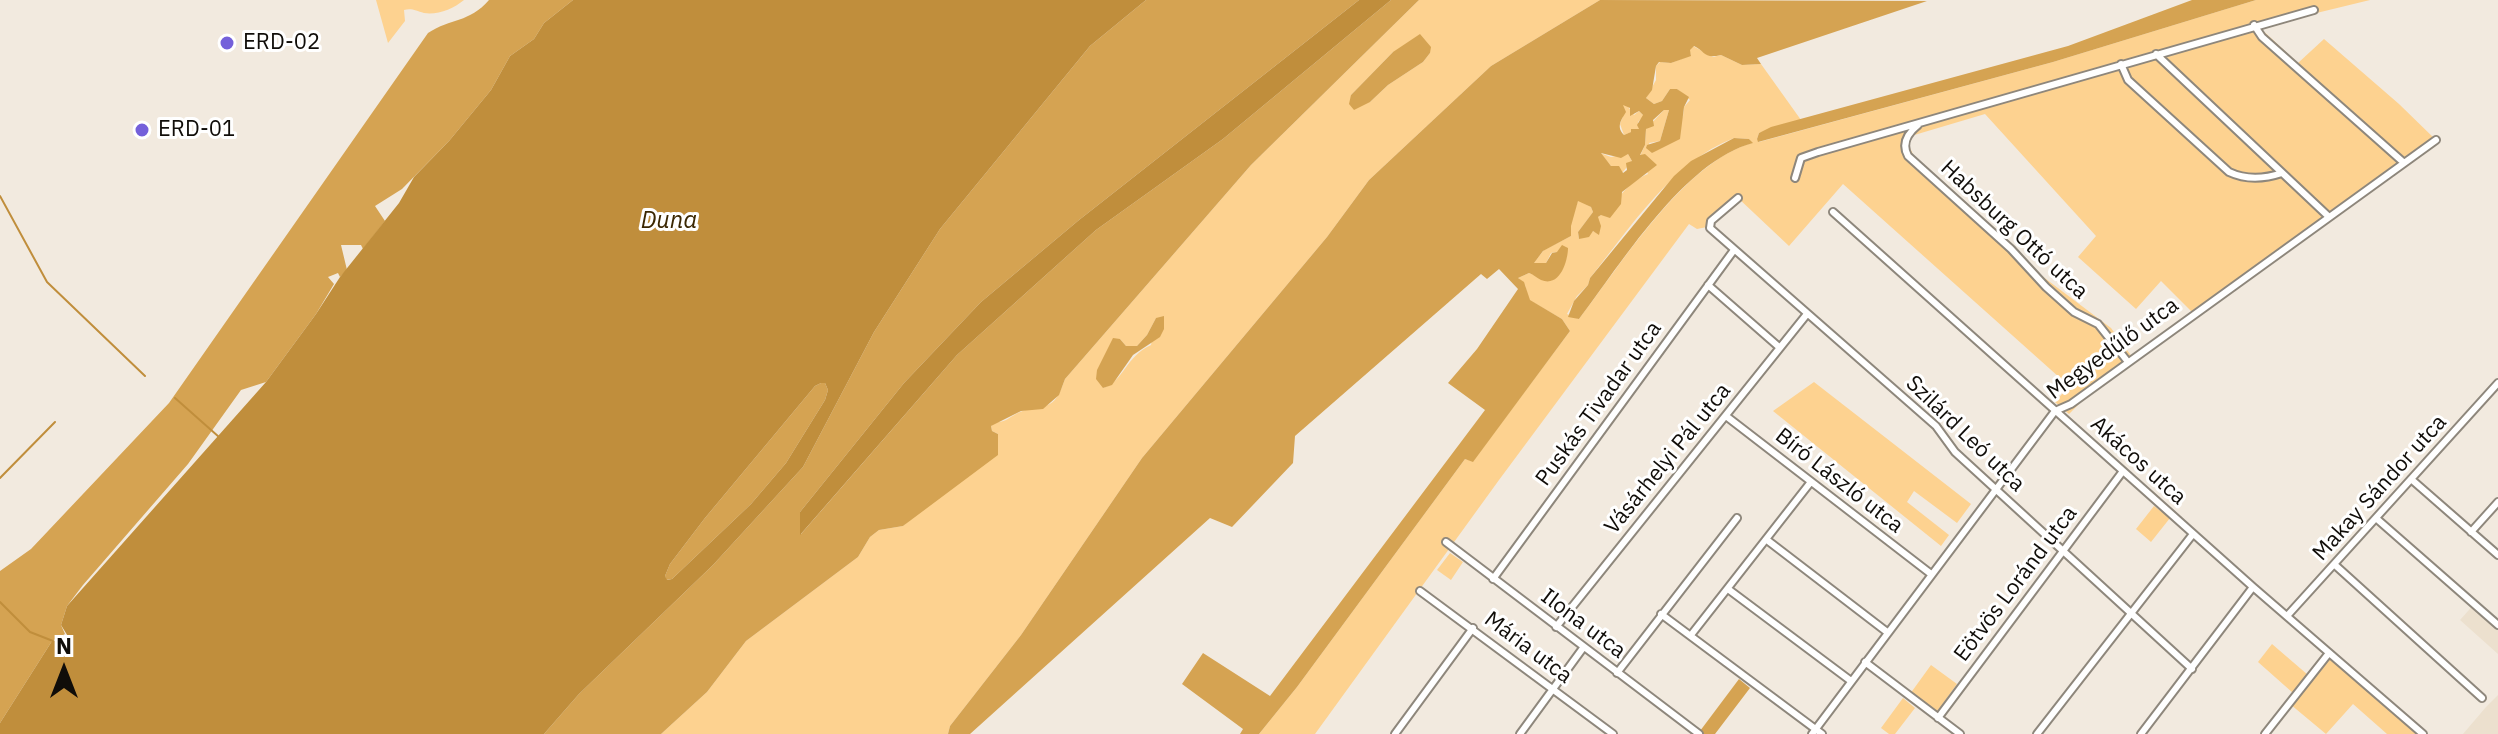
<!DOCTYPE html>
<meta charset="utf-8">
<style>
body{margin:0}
#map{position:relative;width:2498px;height:734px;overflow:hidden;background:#f2eadf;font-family:"IBM Plex Sans",sans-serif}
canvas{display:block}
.north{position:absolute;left:24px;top:630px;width:80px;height:80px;-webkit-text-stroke:6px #fff;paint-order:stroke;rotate:0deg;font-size:22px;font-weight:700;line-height:32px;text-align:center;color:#100d09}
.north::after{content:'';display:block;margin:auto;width:28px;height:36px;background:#100d09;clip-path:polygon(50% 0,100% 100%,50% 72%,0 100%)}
</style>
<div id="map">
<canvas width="2498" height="734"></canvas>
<div class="north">N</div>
</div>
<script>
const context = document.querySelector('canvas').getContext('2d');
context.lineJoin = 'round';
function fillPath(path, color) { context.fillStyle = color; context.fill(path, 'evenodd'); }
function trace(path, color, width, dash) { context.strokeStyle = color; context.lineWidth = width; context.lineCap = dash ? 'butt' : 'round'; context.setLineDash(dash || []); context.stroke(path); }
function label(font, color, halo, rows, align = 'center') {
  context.font = font + ' "IBM Plex Sans",sans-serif'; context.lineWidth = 6; context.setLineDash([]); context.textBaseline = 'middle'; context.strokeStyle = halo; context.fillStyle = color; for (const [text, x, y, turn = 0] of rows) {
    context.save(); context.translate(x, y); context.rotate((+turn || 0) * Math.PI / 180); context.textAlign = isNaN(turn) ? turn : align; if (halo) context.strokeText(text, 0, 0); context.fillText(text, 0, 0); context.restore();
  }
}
fillPath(new Path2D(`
 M2476,602l22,20v32l-38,-34z
 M2498,695v39h-35l23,-27z`), '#ece0ce');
fillPath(new Path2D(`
 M376,0h88c-11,9 -26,15 -40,13 -8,-2 -12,-5 -20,-3l1,11 -17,22z
 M1419,0h181l-109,66 -122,114 -42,57 -185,221 -121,177 -71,91 -2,8h-287l46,-42 39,-51 112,-84 12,-20 9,-7 24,-4 93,-80 2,-12 -6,-3 -1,-5 4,-4c11,1 15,-6 25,-10 26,-10 33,2 45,-33l186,-214zM1393,52l37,1 -7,9 -35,23 -18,17 -19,-7zM1156,318l-5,27c-25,11 -27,36 -48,43l17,-49 6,7h11l10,-11z
 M2256,0h114l-111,27 39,36 26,-24 75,65 37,36 -239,177 -36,-36 -25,28 -58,-52 18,-21 -111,-122 -74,22 -2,10 7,14 114,107 81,61 24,33 -55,42 -11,11 -14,-12 14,-16 -226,-202 -54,62 -52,-49 -30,30 -10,2 -8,-5 -190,256 -184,254h-56l38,-47 168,-228 8,2 97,-130 -8,-12 -33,-19 -4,-15 -7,-7 11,-5 6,2 30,-14 2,-5 -10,-4 -6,1 -5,10 -13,1 11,-14 27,-14 -1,-10 8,-26 13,7 2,5 -15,20 1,7 14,-8 2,1 2,-14c20,-14 28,-35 51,-44l-8,-18 5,-11 1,-16 18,-19h5l-9,31 -11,2 3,10 31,-37 1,-9 6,-7 -13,-11h-7l-8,12 -8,3 -8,-6 10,-18v-14l4,-4 11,1 20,-8 -2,-5 4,-4 20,11 8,-2 21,10 19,-1 40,56 -42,13 -2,6 2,3 294,-80zM1734,138l15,1 3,4c-68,19 -131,122 -173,176l-12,-5 10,-18 11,-11 2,-7c41,-51 82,-116 144,-140z
 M1622,105h5l7,10 5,-4 5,5 -6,6 1,7 -15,6 -4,-11 3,-8z
 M1600,153l11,4 17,-3 4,7 -10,12 -11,-7z
 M1814,382l157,122 -14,19 -43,-32 -7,11 42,33 -8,11 -168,-135z
 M2154,506l16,12 -19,24 -15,-13z
 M1450,553l13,9 -12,18 -14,-10z
 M2272,644l36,31 -15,18 -35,-31z
 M2331,657l86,77h-30l-34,-30 -27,30 -36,-30z
 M1931,665l26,19 -21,29 -26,-19z
 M1903,698l12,10 -20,26h-6l-8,-6z`), '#fdd290');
fillPath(new Path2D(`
 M489,0h84l-29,23 -10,16 -24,17 -19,34 -42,51 -47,48 -27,17 10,15 -22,28 -2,-4h-20l6,25 -7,7 -2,-4 -10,4 6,7 -18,30 -50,68 -25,8 -53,74 -105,121 -16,21 -6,19 4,9 -13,7 -52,82v-152l31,-22 138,-146 259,-370c23,-15 41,-10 61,-33z
 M1146,0h213l-280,220 -98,82 -77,81 -104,129 1,22 156,-179 139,-125 127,-91 168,-139h28l-168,165 -186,214 -6,16 -16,14 -22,2 -30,15 1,5 6,3v21l-95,71 -24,4 -9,7 -12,20 -112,84 -39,51 -46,42h-117l35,-40 134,-129 90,-98 71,-135 66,-103 150,-183z
 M1600,0l327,1 -170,57 4,6 -19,1 -21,-10c-17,4 -15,-3 -27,-9l-4,4 1,6 -20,7 -12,-1 -3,4 -4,24 -6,8 8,6 8,-3 8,-12h7l12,8 -5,10 -4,32 -28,14 -6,-5 1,-3 13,-4 9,-31h-5l-11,10 1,6 -8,3 -1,16 -5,10 5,-1 12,11 -35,27 -1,12 -11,14 -9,-3 -3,2 3,9 -2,9 -6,-4 -4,6 -10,2 -1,-7 15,-20 -2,-5 -13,-6 -7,25v10l-28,15 -9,12h12l6,-10 5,-1 5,-7 6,3c0,11 -7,40 -27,32 -4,-2 -8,-6 -12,-7l-11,5 6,4 6,18 32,19 8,12 -97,131 -8,-3 -168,228 -38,47h-19l3,-5 -61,-45 21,-31 67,43 215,-286 -37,-27 29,-34 41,-60 -19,-20 -12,10 -6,-5 -186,162 -2,27 -61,64 -22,-9 -240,216h-22l2,-8 71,-91 121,-177 185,-221 42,-57 122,-114zM1623,105l7,3v8l9,-5 4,4 -6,10 2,4h-8v3l-7,3c-8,-8 -3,-15 2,-23zM1601,153l20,5 7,-4 4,7 -6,2 1,7 -4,3 -4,-7h-8z
 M2192,0h64l-203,62 -295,80 -1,-3 2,-6 12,-6 297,-81z
 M1420,34l11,13 -1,6 -7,9 -35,23 -18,17 -16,8 -5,-6 2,-9 42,-43z
 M1734,138l15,1 4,4c-69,18 -132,121 -174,176l-11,-2 6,-16 14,-16 2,-7 84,-102 17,-15z
 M1164,316v13l-4,8 -27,18 -21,30 -9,3 -7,-9 1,-9 16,-32 7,1 6,7h11l10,-11 9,-17z
 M821,383h4l3,7 -3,10 -39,63 -35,41 -79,75 -6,1 -1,-4 5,-12 35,-46 110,-132z
 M1739,679l11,9 -35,46h-11l-4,-3z`), '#d5a352');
fillPath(new Path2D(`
 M573,0h573l-56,46 -150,183 -66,103 -71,135 -90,98 -134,129 -35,40h-544v-11l52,-82 17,-3 -8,-13 6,-19 199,-224 50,-68 24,-37 59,-74 15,-26 35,-36 42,-51 19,-34 24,-17 10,-16zM821,383h4l3,7 -3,10 -39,63 -35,41 -79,75 -5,1 -2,-4 5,-12 35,-46 110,-132z
 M1359,0h32l-168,139 -127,91 -139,125 -157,180v-23l104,-129 77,-81 98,-82z`), '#c08e3c');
trace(new Path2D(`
 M0,196l47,86 98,94
 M175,398l44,39
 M0,478l55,-56
 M0,602l30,30 23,9`), '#c08e3c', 2);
const street = new Path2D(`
 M2254,25l8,12 141,125
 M2156,54l172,162
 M2121,64l7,16 101,92c17,8 35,7 53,1
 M1918,125c-10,8 -17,18 -10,31l103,93 35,38 28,25 24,12 30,38
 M1795,178l6,-20 17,-6 496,-142
 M1738,198l-27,23 -1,7 226,198 19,26 237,217
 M1833,212l420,375 170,147
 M1708,285l71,62
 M1726,416l205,158
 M2411,479l87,76
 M2377,519l121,106
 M2471,532l27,-30
 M1767,540l120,92
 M1446,542l253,192
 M2335,565l147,133
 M1493,579l241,-329
 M1728,589l123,92
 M1420,591l193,143
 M1661,614l161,120
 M2287,616l211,-233
 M1556,627l251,-313
 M1691,635l119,-152
 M1865,662l95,72
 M1617,673l120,-155
 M1938,718l185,-247
 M1395,734l78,-106
 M1520,734l63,-86
 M1812,734l243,-323 16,-7 365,-264
 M2037,734l156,-200
 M2141,734l112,-147
 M2265,734l64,-81`);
trace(street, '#8e877c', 10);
trace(street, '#fff', 6);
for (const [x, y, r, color] of [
 [227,43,8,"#7460da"],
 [142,130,8,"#7460da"]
]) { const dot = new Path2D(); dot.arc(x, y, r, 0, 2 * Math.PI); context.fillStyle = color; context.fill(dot); trace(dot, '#fff', 3); }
label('22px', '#100d09', '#fff', [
 ["ERD-02",243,43],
 ["ERD-01",158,130]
], 'left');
label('22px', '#100d09', '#fff', [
 ["Habsburg Ottó utca",2014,230,43],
 ["Megyedűlő utca",2113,349,-36],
 ["Puskás Tivadar utca",1599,404,-54],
 ["Szilárd Leó utca",1965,434,44],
 ["Vásárhelyi Pál utca",1668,459,-51],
 ["Akácos utca",2138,461,42],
 ["Bíró László utca",1839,481,38],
 ["Makay Sándor utca",2380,488,-48],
 ["Eötvös Loránd utca",2016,584,-53],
 ["Ilona utca",1583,624,37],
 ["Mária utca",1528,648,37]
]);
label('italic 24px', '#3b2702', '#fff', [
 ["Duna",669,221]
]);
</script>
